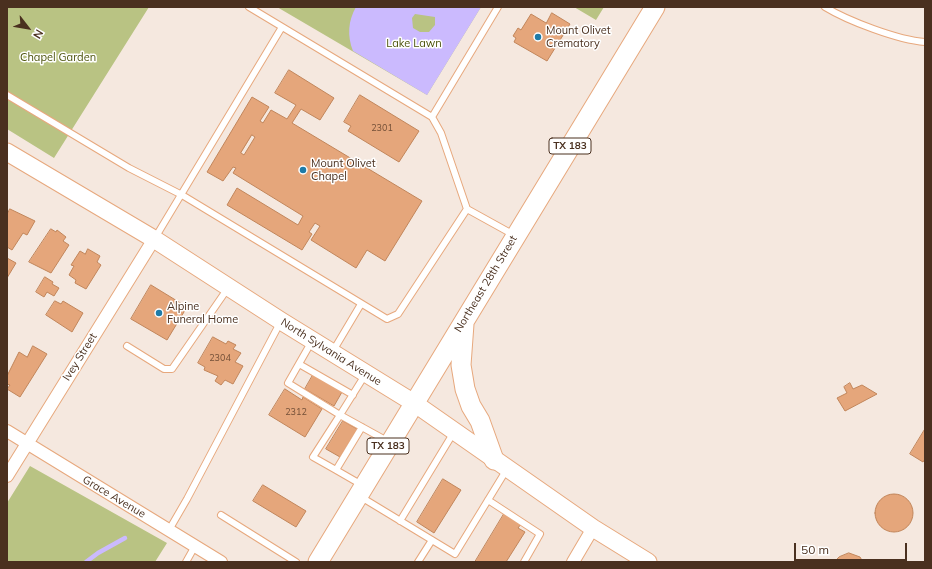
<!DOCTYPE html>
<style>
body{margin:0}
#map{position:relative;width:932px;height:569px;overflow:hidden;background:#f5e8df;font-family:Mulish,sans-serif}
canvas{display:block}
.frame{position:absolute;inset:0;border:8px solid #4a301f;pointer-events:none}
.north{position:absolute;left:8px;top:8px;width:40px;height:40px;-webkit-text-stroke:3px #fff;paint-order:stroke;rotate:121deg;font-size:11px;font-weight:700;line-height:16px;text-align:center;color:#4a301f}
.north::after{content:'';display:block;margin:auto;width:14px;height:18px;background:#4a301f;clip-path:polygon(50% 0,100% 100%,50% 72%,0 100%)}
.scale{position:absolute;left:794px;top:543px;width:113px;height:18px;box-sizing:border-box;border:2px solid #4a301f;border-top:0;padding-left:5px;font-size:12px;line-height:14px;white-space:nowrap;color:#4a301f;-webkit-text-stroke:3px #fff;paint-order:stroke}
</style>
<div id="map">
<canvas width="932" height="569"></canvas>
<div class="frame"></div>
<div class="north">N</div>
<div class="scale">50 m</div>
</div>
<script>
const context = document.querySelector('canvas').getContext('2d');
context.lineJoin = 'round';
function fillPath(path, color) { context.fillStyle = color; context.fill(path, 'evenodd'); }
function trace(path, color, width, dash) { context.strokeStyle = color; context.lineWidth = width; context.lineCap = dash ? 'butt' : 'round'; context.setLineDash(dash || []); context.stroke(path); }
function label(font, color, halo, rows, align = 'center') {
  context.font = font + ' Mulish,sans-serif'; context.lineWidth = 3; context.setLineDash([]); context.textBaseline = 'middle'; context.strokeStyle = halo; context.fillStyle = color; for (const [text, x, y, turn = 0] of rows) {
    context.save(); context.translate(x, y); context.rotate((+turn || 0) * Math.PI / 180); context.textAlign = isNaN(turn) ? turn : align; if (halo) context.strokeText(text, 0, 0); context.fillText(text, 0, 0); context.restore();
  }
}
fillPath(new Path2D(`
 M7,7h142l-95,151 -47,-29z
 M277,7h204l-54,88z
 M574,7h30l-8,13z
 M30,466l137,77 -12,19h-148v-59z`), '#b9c383');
fillPath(new Path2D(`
 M356,7h125l-54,88 -74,-44c-6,-15 -5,-30 3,-44zM415,14l20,3v8l-6,7h-9l-7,-4 -1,-10z`), '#cbbafe');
trace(new Path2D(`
 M86,562l12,-9 27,-15`), '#cbbafe', 4.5);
const building = new Path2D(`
 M552,13l18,11 -23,37 -33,-19 2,-4 -3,-2 5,-8 3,2 10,-16 15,9z
 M289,70l45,28 -14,22 -19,-11 -9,14 130,78 -37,60 -18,-11 -11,18 -45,-28 9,-14 -5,-3 -6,9 3,2 -10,16 -75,-45 10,-17 61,37 5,-9 -70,-43 3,-5 -3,-1 -10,14 -16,-9 45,-75 17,10 -9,14 3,2 8,-13 16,9 9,-14 -21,-12zM252,135l3,2 -11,18 -3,-2z
 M360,95l59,36 -20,31 -51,-31 3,-5 -7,-4z
 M10,209l25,12 -8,14 -4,-2 -11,17 -5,-3v-32z
 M51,229l5,3 1,-2 9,7 -3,4 6,4 -18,28 -22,-11z
 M88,249l12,7 -3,6 4,3 -15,24 -11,-6 1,-3 -7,-5 5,-9 -3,-1 9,-14 5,3z
 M7,258l9,5 -9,15z
 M45,277l8,5 -1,2 7,4 -5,8 -7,-4 -3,5 -8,-5z
 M151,285l36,22 -20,33 -36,-21z
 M55,301l6,3 2,-3 20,12 -11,19 -26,-17z
 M213,337l13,7 2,-3 8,4 -3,4 8,4 -6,9 8,4 -10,18 -8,-4 -4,5 -6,-4 3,-5 -14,-6 1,-3 -7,-4z
 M33,346l14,8 -27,43 -13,-8 3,-4 -3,-1v-8l12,-24 8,5z
 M313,375l29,17 -8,14 -29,-17z
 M850,383l3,6 9,-4 15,9 -32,17 -8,-13 10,-5 -3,-6z
 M285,389l17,11 1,-3 19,12 -17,28 -36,-22z
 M343,421l14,8 -17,28 -14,-8z
 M925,429v30l-2,3 -13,-8z
 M443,479l18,11 -27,43 -17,-11z
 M263,485l43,26 -10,16 -43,-26z
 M875 513a19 19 0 1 1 38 0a19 19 0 1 1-38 0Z
 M504,514l17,10 -3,4 7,4 -19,30h-31z
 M849,553l11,4 3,5h-29l5,-5z`);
fillPath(building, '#e5a67b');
trace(building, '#c1855a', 1);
const lane = new Path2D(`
 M249,7l183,110 9,16 26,76 47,26
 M825,7c23,14 73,33 100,35
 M7,95l122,73 53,27 205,124 11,-5 69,-105
 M432,117l66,-110
 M155,238l127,-211
 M312,341l-24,42 52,32 -27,42 23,13
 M127,346l37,23h8l56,-81
 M333,351l28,-47
 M299,364l54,31
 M365,375l-25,40 49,27
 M362,427l-26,43 26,15
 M361,497l94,57 52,-85
 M488,500l52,34 -16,28
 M221,515l75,47
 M400,521l54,-89
 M169,530l18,-31 93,-176
 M186,562l9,-16
 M418,562l14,-22`);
const street = new Path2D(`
 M7,431l214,131
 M7,476l147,-237
 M573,562l20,-34`);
const secondary = new Path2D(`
 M7,152l147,87 127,82 133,82 179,125 55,34`);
const primary = new Path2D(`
 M464,324l-3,41 4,24 6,17 9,15 14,39
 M318,562l337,-555`);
trace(lane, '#e7a87d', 8);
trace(street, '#e7a87d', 14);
trace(secondary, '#e7a87d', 19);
trace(primary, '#e7a87d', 21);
trace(lane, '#fff', 6);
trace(street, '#fff', 12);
trace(secondary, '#fff', 17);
trace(primary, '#fff', 19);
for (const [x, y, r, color] of [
 [538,37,4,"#1e7ba8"],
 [303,170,4,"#1e7ba8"],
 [159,313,4,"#1e7ba8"]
]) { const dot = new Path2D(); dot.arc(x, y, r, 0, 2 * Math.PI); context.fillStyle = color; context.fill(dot); trace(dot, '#fff', 1.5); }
label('9px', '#714e36', null, [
 ["2301",382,128],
 ["2304",220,358],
 ["2312",296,412]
]);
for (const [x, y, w] of [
 [570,146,42],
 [388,446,42]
]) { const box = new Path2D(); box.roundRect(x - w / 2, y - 8, w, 16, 3); context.fillStyle = '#fff'; context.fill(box); trace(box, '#4a301f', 1); }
label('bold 10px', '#4a301f', null, [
 ["TX 183",570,146],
 ["TX 183",388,446]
]);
label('11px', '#4a301f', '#fff', [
 ["Mount Olivet",546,31],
 ["Crematory",546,44],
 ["Mount Olivet",311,164],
 ["Chapel",311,177],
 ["Alpine",167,307],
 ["Funeral Home",167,320]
], 'left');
label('11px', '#4d540d', '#fff', [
 ["Lake Lawn",414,44],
 ["Chapel Garden",58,58]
]);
label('11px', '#4a301f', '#fff', [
 ["Northeast 28th Street",486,284,-59],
 ["North Sylvania Avenue",331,352,32],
 ["Ivey Street",80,357,-58],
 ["Grace Avenue",114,497,31]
]);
</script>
